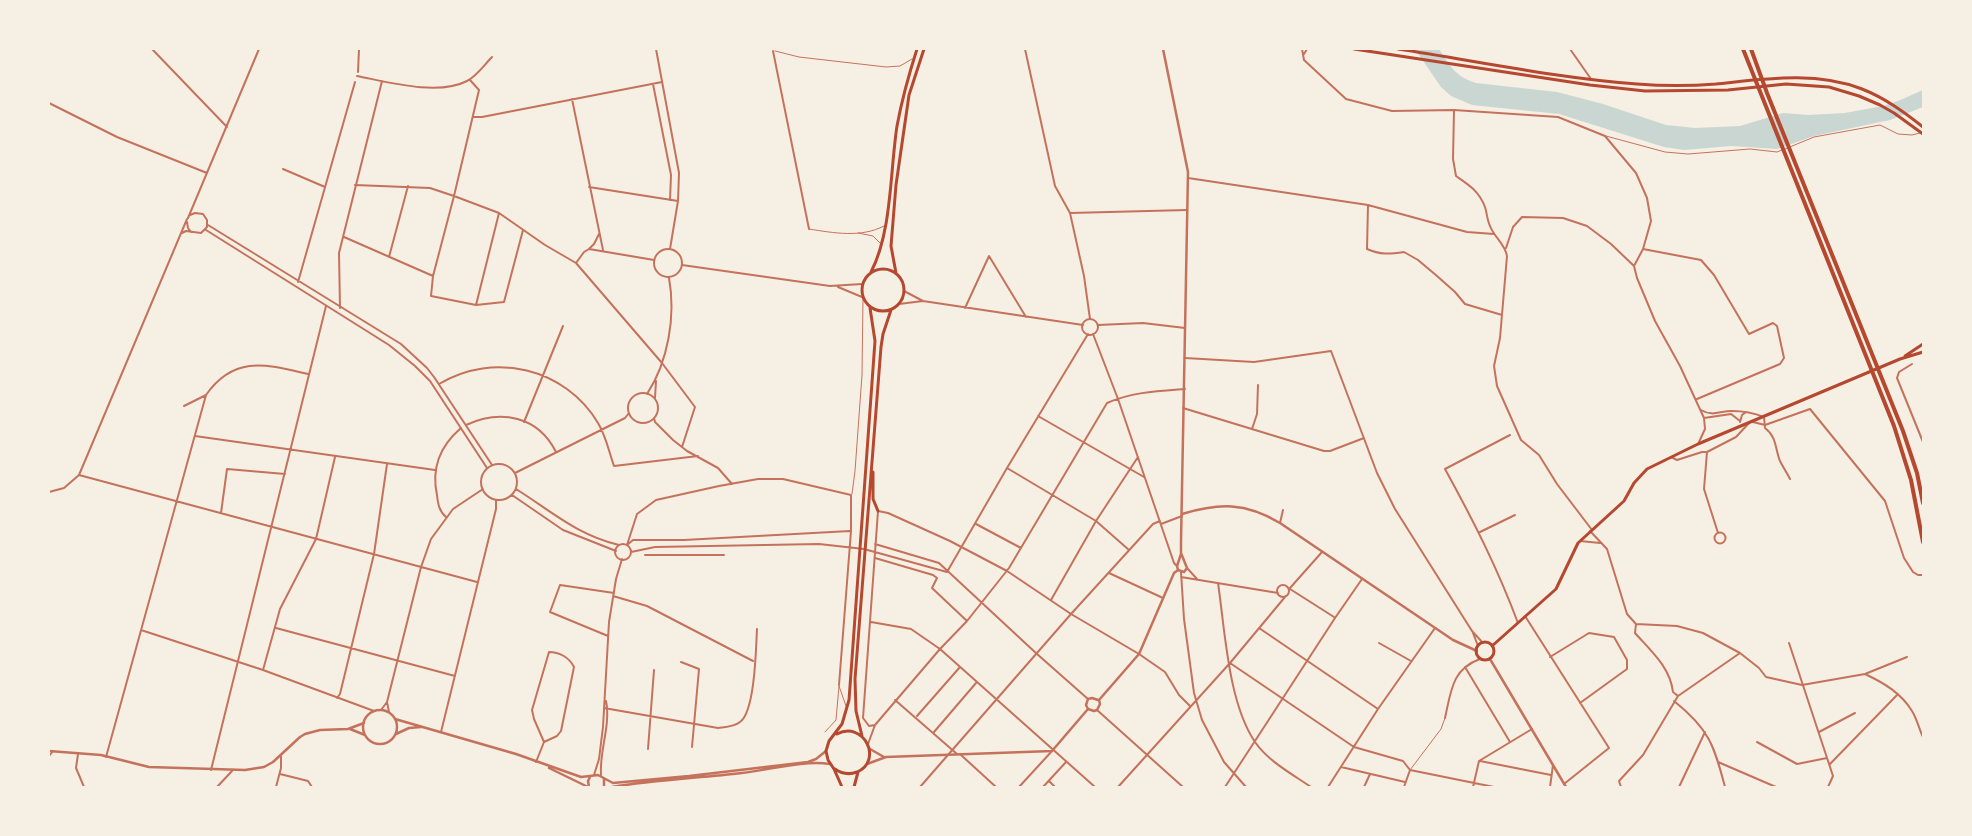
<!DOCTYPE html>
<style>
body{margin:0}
#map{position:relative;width:1972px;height:836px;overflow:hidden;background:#f6efe4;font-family:Poppins,sans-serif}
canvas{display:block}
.frame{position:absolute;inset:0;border:50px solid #f6efe4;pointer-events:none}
</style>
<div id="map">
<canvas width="1972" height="836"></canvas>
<div class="frame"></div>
</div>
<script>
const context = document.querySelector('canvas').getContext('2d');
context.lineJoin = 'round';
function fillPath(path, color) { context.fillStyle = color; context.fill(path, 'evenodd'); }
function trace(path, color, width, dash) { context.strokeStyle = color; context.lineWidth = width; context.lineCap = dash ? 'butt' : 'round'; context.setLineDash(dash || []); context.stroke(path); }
fillPath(new Path2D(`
 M1415,49h24c11,17 17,28 37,34l81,9 46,12 63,21 29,3 45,-2 43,-13 25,2 37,-2 38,-7 15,-5 25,-11v17l-33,13 -76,16 -37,13 -46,-3 -47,4 -20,-3 -105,-33 -87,-9 -21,-9 -10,-9z`), '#c9d6d2');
trace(new Path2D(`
 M775,51l24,6 87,10 14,-1 12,-7
 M1606,136l59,16 23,2 62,-5 27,3 5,-2
 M1785,149l29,-12 66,-12 18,9 14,1 8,-2
 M809,229c25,4 52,9 75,-3
 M858,233l15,3 7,7
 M852,494l3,-23 7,-96 1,-77
 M839,686l7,20
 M825,732l11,-12 3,-34`), '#c5725c', 1);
trace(new Path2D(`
 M1410,770l31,-41 4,-11`), '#c5725c', 1);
trace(new Path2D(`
 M152,49l75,78
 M656,49l23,124 -1,28 -8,48
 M1025,49l30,137 15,27 14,63 6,43
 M1302,49l2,11 42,39 46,12 62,-1 104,7 47,19 31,37 11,25 4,23 -8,28 -9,17
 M1570,49l21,30
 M773,51l36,178
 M1304,54l3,-5
 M358,72l1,-23
 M357,76c31,6 81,20 110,5 10,-5 18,-17 25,-24
 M470,80l9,10 -25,106 -21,80 -2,20 45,9 28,-3 19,-72
 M653,84l18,91 -1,25
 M572,99l31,151
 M49,103l68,34 90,36
 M1454,110l-1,49 3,17c13,9 23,15 29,31 2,6 2,13 5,19 4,11 15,18 17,30l-7,82 -6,28 3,20 24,54 18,15 18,29 35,46
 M473,117h9l180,-35
 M283,169l42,18
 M1188,178l180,27 99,27 27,2
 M355,185l75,3 24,8 45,17 46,32 31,18 86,100 33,44 -13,40
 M589,187l89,14
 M1368,205l-1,44c13,6 23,5 37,3l14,8 19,16 18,16 10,12 37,11
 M1070,213l117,-3
 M188,218l71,-169
 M187,222l1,6 3,4
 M208,225l193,119 26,24 7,9 58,88
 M206,230l183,115 26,21 15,15 57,87
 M182,233l4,-2 15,2 6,-6v-7l-4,-6 -8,-1 -5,2
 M344,237l89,39
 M1506,248l7,-21 9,-10 41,1 24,8 24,18 23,22 3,12 18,43 25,45 24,52 1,11 -6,13
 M654 263a14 14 0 1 1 28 0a14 14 0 1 1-28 0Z
 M589,249l5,-5 5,-10
 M1643,249l58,11 13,15 35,59 24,-11 4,3 7,32 -4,6 -83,35
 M389,257l19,-71
 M576,263l8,-11 5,-3 65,11
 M682,265l148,21 32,-2
 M298,282l57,-200
 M838,287l24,10
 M904,291l19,10
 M899,304l24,-3 160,24
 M476,305l23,-92
 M340,308l-1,-55 43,-172
 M965,308l24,-52 37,61
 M1082 327a8 8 0 1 1 16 0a8 8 0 1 1-16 0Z
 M1098,325l45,-2 42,5
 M1093,334l25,65 56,164 3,3
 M1185,358l69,4 77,-11 46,122 18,36 77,122 11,12
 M1912,364l-13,8 -2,6 26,64
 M439,384c55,-33 126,-16 159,39 8,13 11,29 16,43l84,-10
 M628 408a15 15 0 1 1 30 0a15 15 0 1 1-30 0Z
 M647,394c21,-32 29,-78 22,-116
 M655,398l1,-17
 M184,406l22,-11
 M1183,408l141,43h6l34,-13
 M1701,410c12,7 18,1 31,1 11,0 22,2 32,6l1,11c12,9 10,21 15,33 3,6 7,12 10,18
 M1038,416l106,61
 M654,418l1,4 18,18 14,11 31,17 14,16
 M1704,418l27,-4 9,7
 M524,422l39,-96
 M1740,422l2,-7 4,-3
 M1753,422l12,3
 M466,425c35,-16 72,-9 90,27
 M1765,425l45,-16 75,92 19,57 9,14 5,3h5
 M1252,429l5,-15 1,-29
 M1510,435l-65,34c28,51 52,98 73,154
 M195,436l240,34
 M1707,452l-3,37 14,44
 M1671,457l6,3 25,-8h5l29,-15 13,-14
 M481 482a18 18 0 1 1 36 0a18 18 0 1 1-36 0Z
 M1007,468l89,53 33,29
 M515,473l110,-55 4,-5
 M79,475l398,107
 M516,489c35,22 61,46 103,56
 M49,492l15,-4 15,-13 108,-256
 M512,495l51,35 53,21
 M221,513l6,-44 58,5
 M446,517c-7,-6 -8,-13 -9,-22 -6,-27 3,-49 24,-67
 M1280,523l3,-13
 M976,524l45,24
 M1161,524l21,-8
 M1590,531l17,18 20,65 9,10 41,2 26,7 37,20 19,15 7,9 36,8 63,-11 42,-17
 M1480,532l35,-17
 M1714.5 538a5.5 5.5 0 1 1 11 0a5.5 5.5 0 1 1-11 0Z
 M1580,541l20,2
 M875,544l64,19 98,91 51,45
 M615 552a8 8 0 1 1 16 0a8 8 0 1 1-16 0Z
 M627,545l10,-31 19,-14 63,-14 39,-7h25l68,16v36l-12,154
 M627,545l6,-5h51l166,-9
 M631,552l24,-5 164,-3 45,5 83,23
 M645,555h79
 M875,558l58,17 4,3 -5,10 35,33
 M1187,568l10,11
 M947,572l60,-104 81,-134
 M1181,572l3,47 10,74 8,27 22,42 22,25
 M1109,573l54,25
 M1181,577l97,16
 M1218,583c7,47 10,119 37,159 13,19 37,32 56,45
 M1277 591a6 6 0 1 1 12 0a6 6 0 1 1-12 0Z
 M1290,588l32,-36
 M1290,589l44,28
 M613,596l34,10 106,55
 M1051,600l45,-79 42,-64
 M1525,616l84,132 -45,36
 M871,622l40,7 29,20 155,138
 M1636,624l-1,9c16,18 35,34 38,59l5,4
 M276,628l179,48
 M1259,628l119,81
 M141,630l122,40 111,41
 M1473,633l5,13
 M608,636l-58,-24 10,-27 54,8
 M1379,643l32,18
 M1789,643l44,133 -5,11
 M1550,657l39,-24 25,4 13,23v9l-47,34
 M681,662l18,7 -7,78
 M1230,663l124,84 49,14 7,9
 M1465,667l45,75
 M263,670l17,-61 36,-70 19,-82
 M1865,674c19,9 36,19 47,37 5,8 7,18 11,26
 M337,698l3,-4 34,-140 13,-90
 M895,700l62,54
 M1674,701c35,28 40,44 51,86
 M387,702l2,10
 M604,708l114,20c7,-1 16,-1 22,-6 15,-10 16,-74 17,-93
 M381,710l6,-8 34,-135 10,-28 22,-30 30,-20
 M1097,710l86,77
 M917,716l43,-49
 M1445,718c6,-27 7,-49 35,-59
 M875,725l-6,1 -6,-8 15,-207 10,2 62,28 57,30 64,43 68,40 26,18 14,23 11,11
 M441,732l55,-223v-9
 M934,732l42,-49
 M1819,732l36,-19
 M1757,742l40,22 30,-6
 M868,744l7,-19 65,-76 27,-28 42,-53 98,-165c25,-11 51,-12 78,-14
 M648,749l6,-79
 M78,754l-2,14 8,19
 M961,755l35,32
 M49,756l4,-5
 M106,757l100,-362c29,-41 62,-30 102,-21
 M1480,761l71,14
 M536,762l8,-20 -10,-23 -2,-9 17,-58c10,0 20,5 25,15l-13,64 -4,5 -13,6
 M1718,762l58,25
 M1830,764l68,-70
 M1341,767l64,15
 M211,770l115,-464
 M1410,770l84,17
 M280,774l28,7 4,6
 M594,775l5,-16 4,-32 6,-105 7,-43 6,-20
 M601,775c-2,-24 10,-49 5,-74
 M1049,781l6,6
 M217,787l15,-16
 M276,787l5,-19v-12
 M920,787l151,-173 82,-90 7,-3
 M1019,787l33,-36
 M1043,787l23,-25
 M1118,787l112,-124 55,-66
 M1225,787l110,-169 27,-39
 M1328,787l50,-78 57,-81
 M1364,787l6,-13
 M1404,787l6,-17
 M1473,787l6,-26 53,-32
 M1550,787l3,-22
 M1621,787l-2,-6 24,-26 35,-59 62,-43
 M1679,787l26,-55`), '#c5725c', 2);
trace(new Path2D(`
 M1163,49l25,123 -7,369v12l6,15 -3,4 -6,-2
 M1182,514c37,-11 63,-12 98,9l173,117 24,11
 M1178,570l-1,-4 4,-12
 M1490,659l76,128
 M1099,700l40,-46 35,-81 4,-3
 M1088,709l-2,-4 2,-6 4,-1 6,2
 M1088,709l6,2 3,-1 3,-6 -1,-4
 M363 727a17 17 0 1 1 34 0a17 17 0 1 1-34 0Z
 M395,719l121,35 65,23 17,-2 15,8 76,-7 119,-14 8,-3 10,-8
 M350,729l15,6
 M396,734l13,-6 12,-1
 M870,749l14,8
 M49,751l52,4 48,12 96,3 19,-3 9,-5 27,-25 5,-3 15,-4 28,-1 16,-6
 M867,764l19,-7 166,-6 36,-42
 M549,768l39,19
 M589,787l-1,-6 2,-4
 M604,787v-8
 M612,787c43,-7 87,-9 130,-14 28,-3 60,-13 88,-9`), '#c5725c', 2.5);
trace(new Path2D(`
 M1905,356l18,-12
 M1476 651a9 9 0 1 1 18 0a9 9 0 1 1-18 0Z
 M1492,646l64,-57 22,-46 46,-42 10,-18 13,-14 51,-25 202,-85 23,-7`), '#b5482f', 3);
trace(new Path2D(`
 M1354,49l236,36 55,6 83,-1 58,-6 43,3 30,9 21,9 14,8 29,21
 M1398,49c79,12 159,29 239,35 26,2 53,2 79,0 49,-5 99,-13 146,5 23,9 42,23 61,38
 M862 290a21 21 0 1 1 42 0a21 21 0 1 1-42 0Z
 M871,272c21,-40 19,-101 26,-146 5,-27 12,-52 20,-77
 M896,273l-5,-27 5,-61 13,-90 15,-46
 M873,472v27l5,12
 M862,736l-6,-25 -1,-32 26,-332 2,-13 8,-24
 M835,769c7,5 14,6 22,3 27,-12 6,-52 -20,-38
 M842,787l-8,-18 -6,-9 -2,-9 3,-10 13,-17 7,-24 26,-359 -5,-33
 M854,787l4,-15`), '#b5482f', 3);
trace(new Path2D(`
 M1743,49l151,377 17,54 12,62
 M1751,49l16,44 136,338 14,42 6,30`), '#b5482f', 4);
</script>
